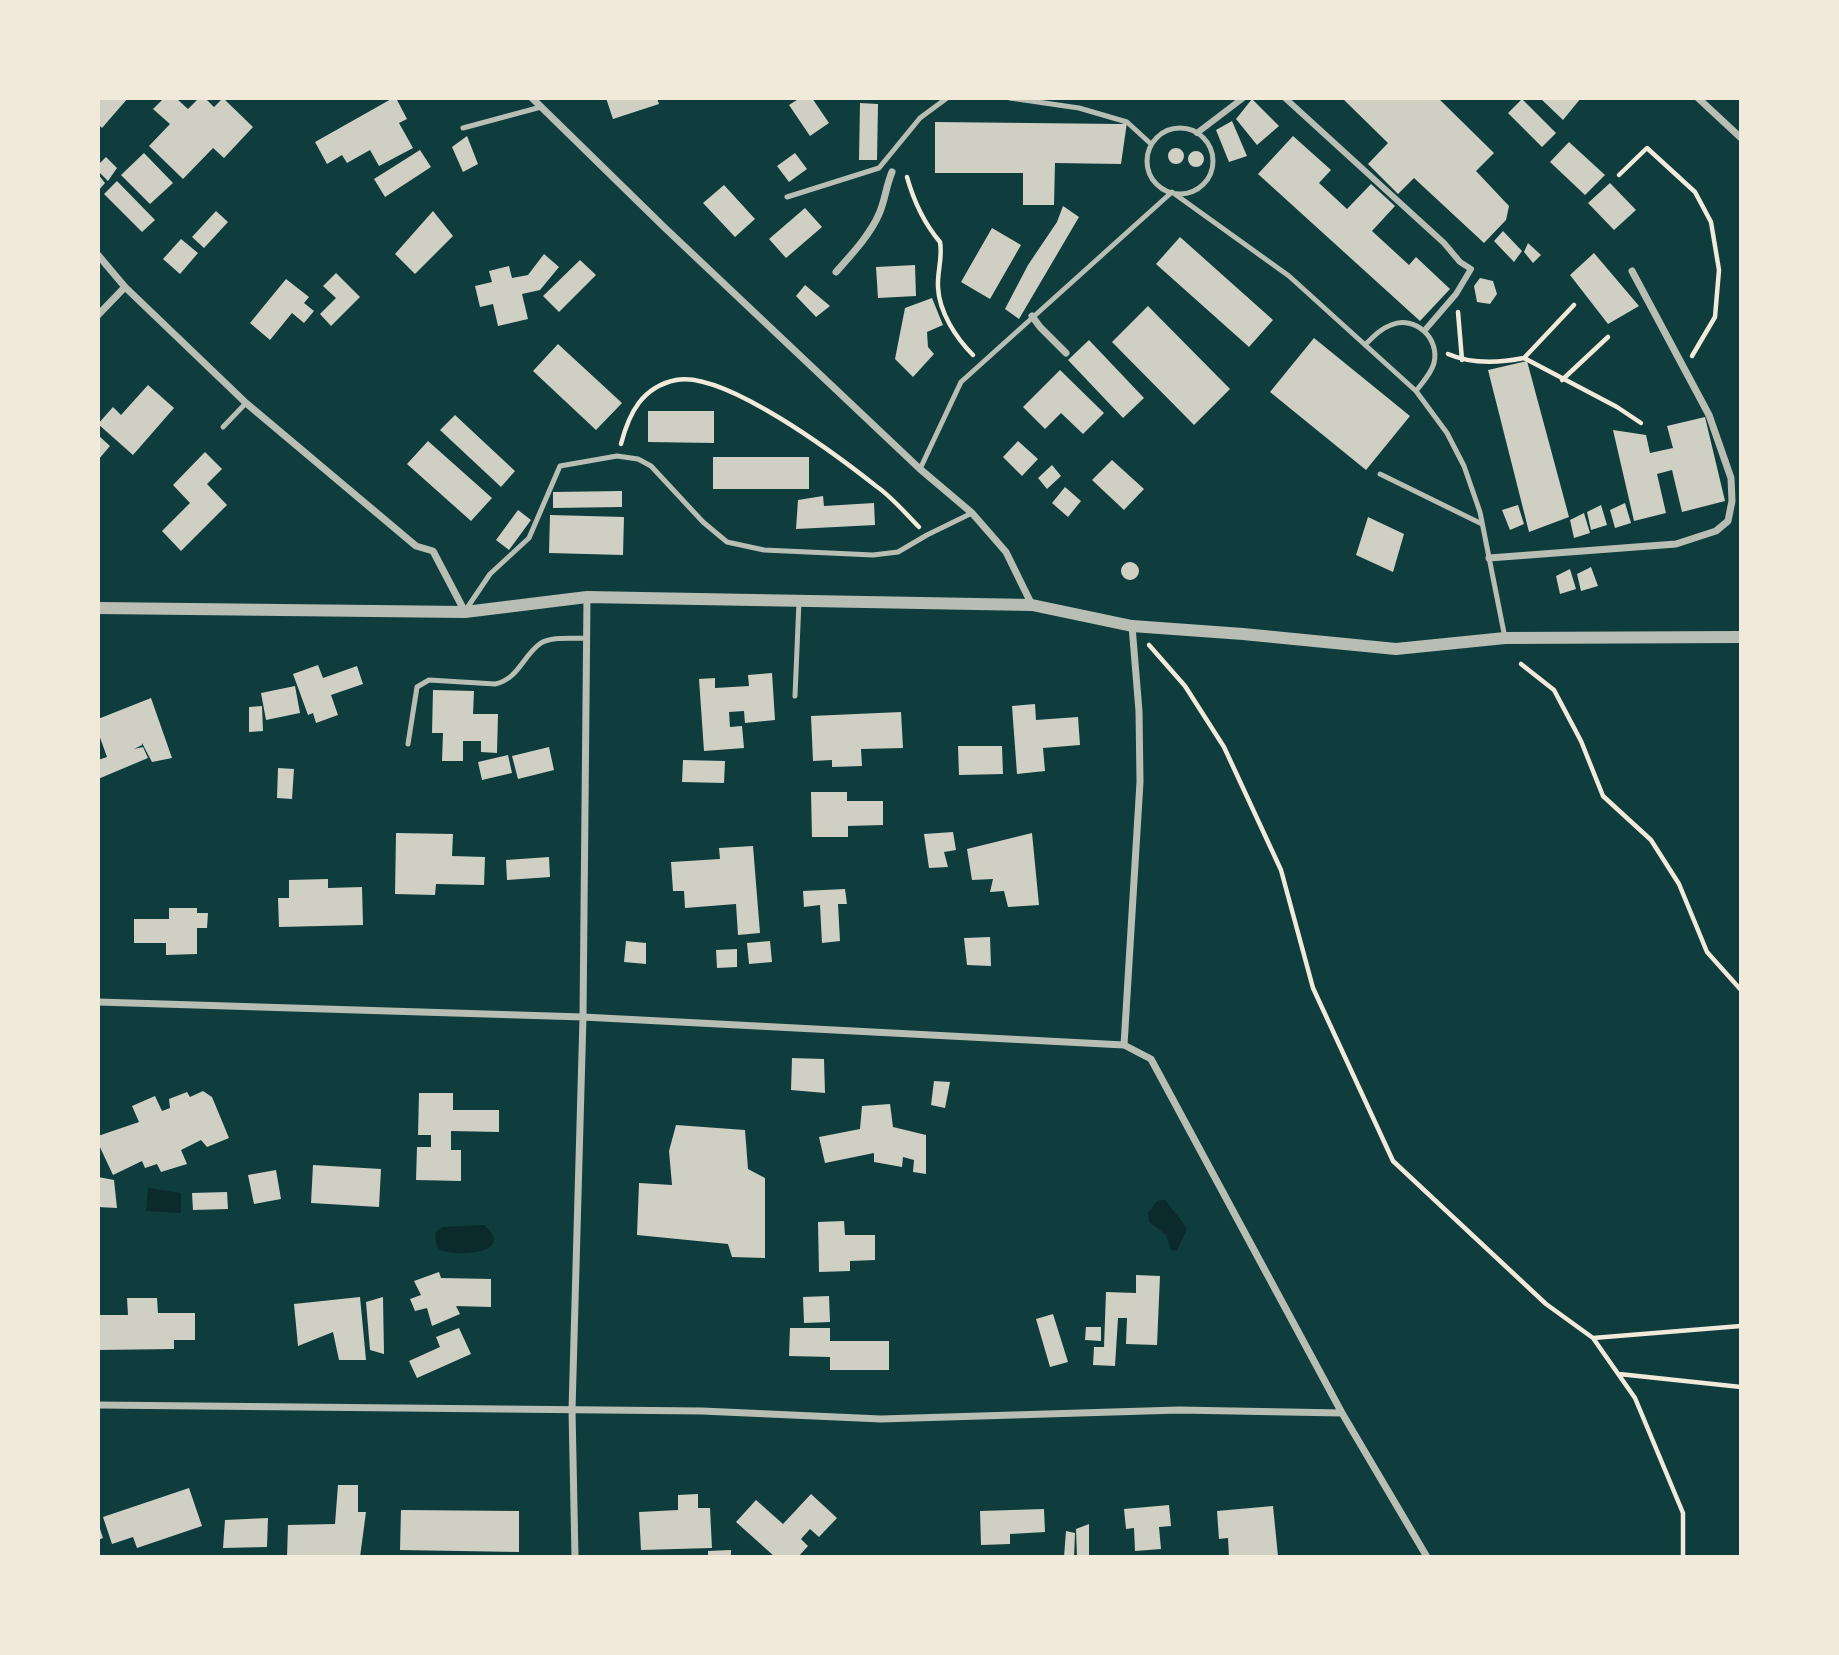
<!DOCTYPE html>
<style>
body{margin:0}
#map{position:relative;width:1839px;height:1655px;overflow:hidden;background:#0f3d3e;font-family:"Source Sans 3",sans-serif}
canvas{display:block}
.frame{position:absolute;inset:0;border:100px solid #f1e9da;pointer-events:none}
</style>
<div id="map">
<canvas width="1839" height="1655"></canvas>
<div class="frame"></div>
</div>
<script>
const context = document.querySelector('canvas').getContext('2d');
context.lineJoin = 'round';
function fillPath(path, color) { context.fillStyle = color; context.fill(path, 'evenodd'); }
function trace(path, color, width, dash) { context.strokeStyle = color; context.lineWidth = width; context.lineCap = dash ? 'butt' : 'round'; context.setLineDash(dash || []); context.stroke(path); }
fillPath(new Path2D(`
 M148,1188l33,5v20l-35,-2z
 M1162,1200h3l22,28 -10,23 -6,-1 -5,-15 -17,-13 -1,-9 9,-12z
 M484,1225c36,31 -37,32 -45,24 -4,-4 -3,-11 -4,-16l7,-6z`), '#0a2a2b');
fillPath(new Path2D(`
 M102,98h26l-26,30 -4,-4v-21z
 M164,98h12l12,11 11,-11h6l9,9 9,-9 30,29 -29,31 -11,-10 -30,31 -34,-33 21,-22 -17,-15z
 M393,98h3l11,21 -8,4 14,25 -34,18 -9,-16 -23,13 -5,-8 -15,9 -12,-22z
 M606,98h51l2,6 -46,15z
 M800,98h12l17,25 -19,13 -21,-31z
 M1342,98h96l56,55 -18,18 33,35 -3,14 -22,23 -70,-65 -16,16 -30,-30 20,-21z
 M1540,98h41l-18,22z
 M1252,99l27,27 -22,19 -21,-26z
 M1522,99l34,34 -14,14 -34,-34z
 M860,103l18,1 -1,56h-18z
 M1232,121l15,35 -18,6 -13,-32z
 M935,122l187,2 5,-2 -6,42 -66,-1 -1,42h-31v-32h-88z
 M467,136l11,28 -15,8 -11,-25z
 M1293,136l38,34 -12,13 28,26 24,-25 24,22 -23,25 37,34 7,-8 34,32 -30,32 -162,-147z
 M1569,142l36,33 -20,20 -35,-33z
 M1168 156a8 8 0 1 1 16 0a8 8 0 1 1-16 0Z
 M420,150l11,17 -46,30 -11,-18z
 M1188 159a8 8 0 1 1 16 0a8 8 0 1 1-16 0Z
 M144,153l29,30 -23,21 -29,-29z
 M795,153l12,16 -18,13 -12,-16z
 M106,157l11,11 -9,13 -10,-10v-6z
 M98,174l7,9 -7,8z
 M117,181l38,39 -13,12 -38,-38z
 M1610,183l26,27 -22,20 -26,-27z
 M724,185l31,34 -20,18 -32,-34z
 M1063,206l16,11 -60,102 -14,-10 23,-44 29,-43z
 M805,208l17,19 -36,31 -17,-19z
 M216,211l12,11 -24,26 -12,-11z
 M433,211l20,25 -38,38 -20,-20z
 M992,228l29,17 -31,54 -29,-17z
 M1503,231l19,20 -8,11 -20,-21z
 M1180,237l93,83 -24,27 -93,-83z
 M181,239l17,14 -18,21 -17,-15z
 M1528,243l13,12 -8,8 -9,-11z
 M1594,253l45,53 -31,18 -38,-49z
 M544,254l15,13 -19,23 -18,4 6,25 -30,7 -5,-22 -13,3 -5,-21 17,-4 -3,-11 20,-5 3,12 16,-3z
 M580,260l16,15 -37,37 -16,-16z
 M915,265l1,31 -38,2 -2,-31z
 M336,273l24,24 -29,29 -11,-12 16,-16 -13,-12z
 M1480,278l13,3 4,13 -7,10 -13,-2 -3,-16z
 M286,279l23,18 -5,6 10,8 -10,12 -12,-10 -22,27 -20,-17z
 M805,285l25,21 -14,11 -20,-21z
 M932,298l11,27 -16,7 1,15 6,7 -21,23 -18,-18 10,-51z
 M1148,306l82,83 -36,36 -82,-83z
 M1314,338l96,78 -44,54 -96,-78z
 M1089,340l55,58 -21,20 -55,-58z
 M558,344l64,59 -26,27 -63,-59z
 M1527,361l42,156 -40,15 -41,-162z
 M1060,370l44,43 -21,21 -22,-21 -16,16 -22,-22z
 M148,385l26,23 -41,47 -35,-31 15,-17 8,8z
 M648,411h66v32l-66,-1z
 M455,415l60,56 -14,16 -61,-57z
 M1705,417l20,84 -43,11 -10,-42 -15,4 9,39 -32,8 -21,-91 33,5 4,18 23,-5 -6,-22z
 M98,435l12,11 -12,14z
 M428,441l64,57 -21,23 -64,-57z
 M1018,441l20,18 -16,17 -19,-19z
 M205,452l17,17 -15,15 20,21 -46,46 -19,-20 28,-28 -17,-18z
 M713,457h96v32h-96z
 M1112,460l32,29 -20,21 -32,-30z
 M1052,465l9,11 -14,13 -9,-11z
 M1065,487l16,14 -13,16 -16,-14z
 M622,491v16l-69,1v-16z
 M823,496l1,10 50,-3 1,22 -79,4 2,-29z
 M1625,503l6,20 -16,5 -5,-18z
 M1518,505l6,19 -14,6 -8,-20z
 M1601,505l6,20 -16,5 -4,-18z
 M518,510l13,10 -22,30 -13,-10z
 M1584,513l6,20 -16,5 -4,-18z
 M550,515l74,2 -1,38 -74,-2z
 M1368,517l36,17 -11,38 -37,-17z
 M1121 571a9 9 0 1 1 18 0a9 9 0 1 1-18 0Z
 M1591,567l7,19 -17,5 -4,-17z
 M1570,569l6,20 -16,5 -4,-18z
 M318,665l5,13 34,-12 6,18 -32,11 7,20 -22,8 -3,-10 -5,2 -15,-41z
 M772,673l3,47 -30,3 -1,-12 -15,1 1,15 12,-1 2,22 -40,3 -5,-72 16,-1v10l34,-2 -1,-11z
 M295,686l5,27 -34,7 -5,-27z
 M433,690l41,1 -1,23h25l-1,39 -16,-1v-11h-18v20h-21l1,-28h-11z
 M151,698l21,60 -20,4 -10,-19v2l-8,4 9,-2 5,11 -50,21v-19l9,-3 -9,-25v-13z
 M1035,704l1,16 42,-3 2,28 -37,3 2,23 -28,3 -5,-68z
 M262,706l1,25 -14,1v-25z
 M901,712l2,36 -42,1 1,17 -30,1v-7l-19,1 -2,-45z
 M958,746h44l1,28 -44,1z
 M549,747l5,23 -36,9 -6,-23z
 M508,755l4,18 -30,7 -4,-18z
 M683,760l42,1 -1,22 -42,-1z
 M278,768l16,1 -2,30 -15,-1z
 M811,792h36v9h36v24l-35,1v11h-36z
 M953,832l3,18 -12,2 4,15 -19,1 -5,-34z
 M396,833l57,1 -1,22 33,1 -1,28 -48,-1 -1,11 -40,-1z
 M1032,833l7,72 -31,2 -4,-16 -14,1 3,-13 -21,1 -5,-31z
 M753,846l7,87 -22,2 -2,-31 -51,4 -1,-17h-11l-2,-29 49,-3 -1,-11z
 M549,857l1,20 -43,3 -1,-20z
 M328,879v9l34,-1 1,38 -84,2 -1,-29h11v-18z
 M845,889l2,15h-9l2,37 -18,2 -2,-38 -16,2 -1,-16z
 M169,908h28v5h11l-1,15h-10v26l-31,1v-12h-32v-24h35z
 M990,937l1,29 -24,-1 -3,-27z
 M626,941l20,2v21l-22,-2z
 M770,941l2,21 -23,2 -2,-21z
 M737,949v18l-20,1 -1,-18z
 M792,1058l32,1 1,34 -34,-3z
 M934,1081l16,1 -5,26 -14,-3z
 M203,1091l9,6 17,41 -22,9 -6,-7 -20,10 6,14 -26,8 -4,-8 -12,4 -3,-7 -29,14 -15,-32v-7l41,-14 -7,-16 23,-10 7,15 8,-3 -1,-9 18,-7 3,5z
 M419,1093h34v17h46v22l-48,-1v19h10v31l-45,-1 1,-33h14v-12h-13z
 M890,1104l3,23 33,8v39l-13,-2 1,-12 -11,-3 -1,10 -28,-5v-9l-49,10 -6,-26 41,-8 2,-23z
 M676,1125l69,5 3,39 17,9v80l-33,-1 -4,-13 -91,-9 2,-52 33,2 -3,-34z
 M313,1165l68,4 -2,38 -68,-4z
 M276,1170l5,29 -27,5 -6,-29z
 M98,1177l16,3 3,28 -19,-1z
 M227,1192l1,17 -35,1 -1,-17z
 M844,1221l1,14h30v25l-25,1v10l-31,1 -1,-50z
 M439,1272l2,6 50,1v28l-35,-1 4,8 -28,12 -5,-18 -12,3 -5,-12 11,-4 -7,-14z
 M1136,1275l24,1 -3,69 -31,-1 1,-26h-9l-3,48 -22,-1 1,-18h10l2,-55 30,1z
 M829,1296l1,26 -26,1 -1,-26z
 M360,1297l6,63h-27l-6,-28 -35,14 -4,-42z
 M383,1297l1,57 -14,-4 -4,-48z
 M127,1298h30l1,15h37v27h-21v9l-76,1v-35h30z
 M1053,1314l15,48 -18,5 -14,-48z
 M1086,1327h15v14l-16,-1z
 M459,1328l12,26 -54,24 -8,-17 31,-14 -4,-10z
 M790,1328h40v13h59v29h-59v-13l-41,-1z
 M338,1485h20v27h8l-6,45h-73l1,-32 47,-1z
 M189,1488l13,38 -65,22 -4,-11 -21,7 -9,-27z
 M698,1494v14h12l2,40 -71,2 -2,-38 39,-2v-15z
 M811,1494l26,24 -18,19 -9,-8 -9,10 7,7 -10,11h-23l-39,-35 20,-22 27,24z
 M1169,1505l2,21 -12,1 2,22 -26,2 -1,-23 -8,1 -2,-20z
 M1273,1506l5,50 -49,1 -1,-19 -9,1 -2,-28z
 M1044,1509l1,23 -35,2v10l-29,1 -1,-34z
 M401,1510l118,1v41l-119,-2z
 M268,1518l-1,29 -44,1 2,-28z
 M98,1523l5,15 -5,2z
 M1089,1524v33h-12l-1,-28z
 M1066,1531l9,2 -1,24h-10z
 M731,1550v7h-23v-6z`), '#cfcfc3');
trace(new Path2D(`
 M1619,175l28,-27 48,44 16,30 8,48 -4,47 -23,39
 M907,177c7,25 16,45 33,65 3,15 -3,30 -2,45 1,25 18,51 35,68
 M1458,312l4,48
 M1448,354c23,10 51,9 76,4l93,49 24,16
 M1524,358l50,-53
 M1562,380l46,-43
 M621,444c8,-31 21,-57 55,-64 48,-10 162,76 200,106 16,11 29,27 43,41
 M1149,645l36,41 39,61 57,123 32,118 80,173 153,143 47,34 42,60 48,115v44
 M1521,664l33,26 27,51 22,55 48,44 28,44 28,68 34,38
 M1593,1338l148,-12
 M1619,1374l122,13`), '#f1e9da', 4.5);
trace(new Path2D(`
 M1010,98l69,10 48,14 24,22
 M1147 161a33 33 0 1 1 66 0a33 33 0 1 1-66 0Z
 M463,128l78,-21
 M787,197l92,-29 41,-50 27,-20
 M1365,345c8,-8 15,-16 26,-20 24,-10 49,13 43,38 -3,11 -12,20 -18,28
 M223,427l23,-24
 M920,469l41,-87 211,-190 117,84 127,115 31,42 17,33 16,46 25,126
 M1380,474l102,50
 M465,611l25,-37 39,-36 31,-72 57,-10 21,3 13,7 52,56 24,20 37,8 109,5 25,-3 29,-17 45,-22
 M795,696l4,-95
 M408,744l9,-57 12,-7 66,4c24,-5 28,-29 46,-41 11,-7 32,-4 45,-5`), '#b8beb3', 5);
trace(new Path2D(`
 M1285,98l159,145 16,19 11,7 -15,25 -31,36
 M1197,133l46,-35`), '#b8beb3', 6);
trace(new Path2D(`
 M532,98l133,130 255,241 52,44 34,39 26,53
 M1698,98l43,40
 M98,255l27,32 121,116 170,143 17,5 32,61
 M836,272c15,-17 34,-37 43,-58 6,-13 7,-28 13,-42
 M98,315l27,-28
 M1032,316l8,11 26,26
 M1489,558l187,-14 40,-13 12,-10 4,-20 -1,-23 -22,-63 -77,-144
 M1132,626l7,85 1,71 -16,263 27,14 191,354 85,144
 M98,1002l485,15 541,28
 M98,1405l604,6 179,8 298,-9 163,3
 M575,1557l-3,-147 11,-393 4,-420`), '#b8beb3', 7);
trace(new Path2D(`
 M98,608l367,4 122,-15 445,8 100,21 111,8 153,15 109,-11 236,-1`), '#b8beb3', 12);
</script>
